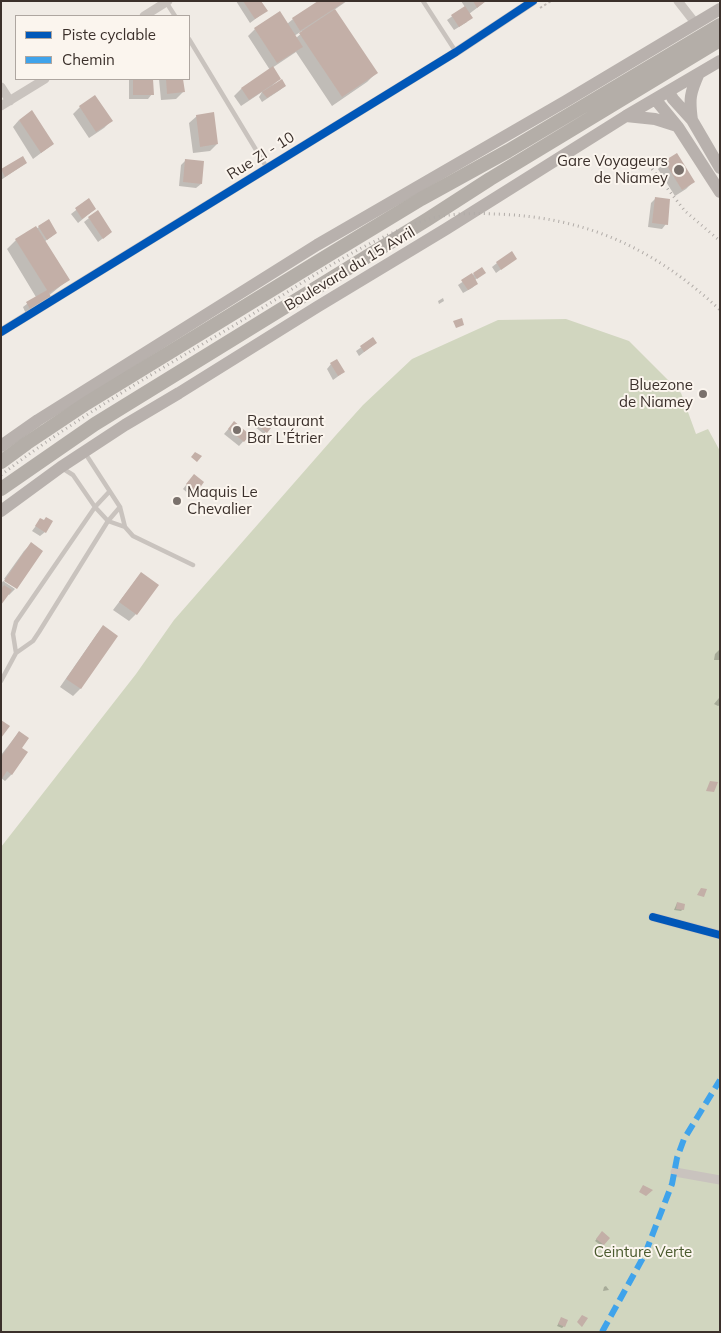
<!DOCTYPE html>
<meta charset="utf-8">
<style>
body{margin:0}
#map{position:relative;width:721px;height:1333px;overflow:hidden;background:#f0ebe5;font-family:Mulish,sans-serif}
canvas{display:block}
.frame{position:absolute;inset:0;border:2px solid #3b302b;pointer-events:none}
.legend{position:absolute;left:15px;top:15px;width:175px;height:65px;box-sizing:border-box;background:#fbf5ee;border:1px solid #aea6a0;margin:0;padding:6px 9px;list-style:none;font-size:15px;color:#3b302b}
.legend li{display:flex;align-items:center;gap:10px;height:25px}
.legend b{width:25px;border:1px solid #aea6a0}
</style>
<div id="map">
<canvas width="721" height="1333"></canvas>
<div class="frame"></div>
<ul class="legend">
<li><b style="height:6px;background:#0057b8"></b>Piste cyclable</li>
<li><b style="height:6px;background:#3fa3eb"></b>Chemin</li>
</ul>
</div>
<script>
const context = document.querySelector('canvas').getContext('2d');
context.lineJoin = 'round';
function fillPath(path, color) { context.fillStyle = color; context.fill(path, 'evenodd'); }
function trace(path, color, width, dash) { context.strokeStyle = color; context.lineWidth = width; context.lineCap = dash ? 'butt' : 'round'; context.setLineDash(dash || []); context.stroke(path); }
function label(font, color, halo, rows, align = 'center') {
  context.font = font + ' Mulish,sans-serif'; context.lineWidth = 4; context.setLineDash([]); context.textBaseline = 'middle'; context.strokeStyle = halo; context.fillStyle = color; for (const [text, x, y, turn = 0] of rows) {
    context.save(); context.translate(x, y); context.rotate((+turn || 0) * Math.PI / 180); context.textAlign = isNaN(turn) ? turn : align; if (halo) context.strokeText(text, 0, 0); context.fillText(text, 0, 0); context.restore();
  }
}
fillPath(new Path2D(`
 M566,319l63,22 52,52 15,41 12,-5 12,22v881h-719v-485l135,-173 38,-54 162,-185 27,-30 49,-46 86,-39z`), '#d1d6bf');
fillPath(new Path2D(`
 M236,1h24l6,10 -16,12z
 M320,1h27l-13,9 42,63 -9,9 -35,24 -36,-54 -24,16 7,11 -7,7h13l-5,4 -18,12 -3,-5 3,-5 -21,14 -7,-10 7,-7 29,-19 -22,-34 7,-7 32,-5 6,-5zM302,31l1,1 -7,6 -2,-2z
 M461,1h25l-17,13 -2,8 -13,8 -7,-10 18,-13z
 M129,79h23v15l-4,5h-19z
 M159,79h23l1,13 -7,7 -15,1z
 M80,107l31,14 -7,7 -15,10 -16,-24z
 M197,116l20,28 -7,7 -17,2 -4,-30z
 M19,120l34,24 -20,15 -20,-32z
 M22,157l4,6 -25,17v-9z
 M186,160l15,24 -5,4 -17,-2 2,-21z
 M665,162l28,20 -7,7 -11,7 -17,-27z
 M655,199l11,25 -4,5 -14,-2 3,-24z
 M89,200l6,9 -17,14 -7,-9z
 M89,218l17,18 -8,6 -14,-20z
 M39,227l17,6 -12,9 24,38 -42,34 -3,-7 13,-10 -29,-48 9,-9z
 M515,259l-19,14 -4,-6 5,-4z
 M474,274h8l-7,6 2,3 -5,5 -9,5 -5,-8z
 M443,298l1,3 -5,3 -1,-3z
 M373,339l3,4 -17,13 -3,-5z
 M331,364l13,8 -11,8 -6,-11z
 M260,421l9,7 -5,6 -9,-7z
 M230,427l19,8 -10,11 -15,-12z
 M190,480l12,2 -11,14 -8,-7z
 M41,519l4,13 -5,4 -8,-5z
 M31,544l-15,44 -12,-9 20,-28z
 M141,573l-5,41 -7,7 -16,-11z
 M3,581l12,8 -6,6 -1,-1 -7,9v-19z
 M104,627l12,9 -36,53 -7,7 -13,-9 37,-53z
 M720,649v11h-6l1,-6z
 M719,698l1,7 -2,1 -4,-2z
 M19,732l2,16 -9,26 -7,7 -4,-3v-23z
 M677,903l6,6 -2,2 -7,-1z
 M600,1235l8,3 -6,8 -7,-5z
 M606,1286l3,4 -6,1 1,-4z
 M561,1319l3,7 -2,2 -5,-2z`), '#0003');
fillPath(new Path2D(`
 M243,1h18l7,10 -13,8z
 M318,1h28l-46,30 -8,-13z
 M473,1h13l-9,7z
 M465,6l8,12 -14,9 -8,-12z
 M335,9l43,64 -36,24 -43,-64z
 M280,11l23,36 -26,16 -23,-35z
 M273,66l8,13 -32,21 -8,-12z
 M133,79h20l1,16h-21z
 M166,79h17l2,13 -18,2z
 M282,79l4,7 -19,12 -5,-6z
 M95,95l18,26 -17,11 -17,-26z
 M32,110l22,34 -13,9 -22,-33z
 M214,112l4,32 -18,3 -4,-32z
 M677,153l18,29 -13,8 -18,-29z
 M23,156l4,7 -22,14 -4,-8z
 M185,159l19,2 -2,23 -19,-2z
 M655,197l15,2 -2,26 -16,-2z
 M89,198l7,11 -14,10 -7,-11z
 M98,210l14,22 -9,7 -15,-22z
 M49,219l8,14 -10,7 -9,-14z
 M36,226l34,54 -21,13 3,6 -21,12 -5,-9 21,-12 -32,-51z
 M512,251l5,8 -16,11 -5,-8z
 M482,267l4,6 -9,6 -4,-6z
 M472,273l6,11 -10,6 -7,-10z
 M462,318l2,7 -8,3 -3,-7z
 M373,337l4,6 -13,9 -4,-6z
 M337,359l8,13 -7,4 -8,-13z
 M260,419l11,9 -4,5 -11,-9z
 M234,421l16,14 -6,7 -16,-13z
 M195,452l7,4 -5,6 -6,-5z
 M194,474l10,8 -7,10 -11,-8z
 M46,517l7,4 -7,12 -11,-7 5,-8 4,2z
 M31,542l12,9 -26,38 -13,-8z
 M141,572l18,13 -22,30 -18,-13z
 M4,585l8,5 -11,15v-16z
 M103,625l15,11 -37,53 -15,-10z
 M1,720l9,6 -9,12z
 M19,731l10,7 -7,10 6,4 -16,23 -5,-4 -6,9v-23z
 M710,781l8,1 -4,10 -8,-1z
 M701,888l6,1 -3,8 -7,-2z
 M677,902l8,2 -1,6 -8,-1z
 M643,1185l10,5 -7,6 -7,-4z
 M602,1231l8,7 -6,7 -8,-6z
 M582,1315l6,3 -6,9 -5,-5z
 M561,1317l7,3 -3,7 -7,-3z`), '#c3afa7');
trace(new Path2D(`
 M540,8l11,-7`), '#c2bbb6', 2, [2.5, 2.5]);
trace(new Path2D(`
 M423,1l33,51
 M166,2l9,14
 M189,39l78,129
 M85,453l35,54 5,20 8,9 60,29
 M62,468l11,7 22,32 13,14 17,6
 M16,653l-3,-19 3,-12 79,-115 14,-15
 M1,681l15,-28 17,-12 6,-9 69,-111 12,-14`), '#c9c3be', 4.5);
trace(new Path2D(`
 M678,1l18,23
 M144,16l24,-15
 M1,87l9,14
 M1,106l44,-27
 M1,332l455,-280 77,-51
 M653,917l67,18
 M675,1172l45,8`), '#c9c3be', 9);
trace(new Path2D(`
 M669,92l4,7 19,21 28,48
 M655,99l23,28 42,65
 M626,116l29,3 22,7
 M692,120c-3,-21 -2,-27 7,-47
 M1,446l37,-26 279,-175 249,-144 154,-92
 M1,511l60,-44 64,-42 54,-32 138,-86 129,-78 180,-113 94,-55`), '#b8b1ad', 12);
trace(new Path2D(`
 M1,462l26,-19 60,-40 240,-147 94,-57 87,-48 212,-126
 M1,489l94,-65 333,-205 62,-40 230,-139`), '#b4aea8', 14);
trace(new Path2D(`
 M649,165l36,46 35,30
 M1,475c73,-56 153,-102 232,-149 62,-37 123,-83 193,-106 19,-7 50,-7 70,-6 90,3 158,34 224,96`), '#b1aca8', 3, [1, 4]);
trace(new Path2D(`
 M602,1332l43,-78 27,-70 5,-26 7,-19 36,-59`), '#3fa3eb', 6, [12, 6]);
trace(new Path2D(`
 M1,332l455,-280 77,-51
 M653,917l67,18`), '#0057b8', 8);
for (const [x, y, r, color] of [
 [679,170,6,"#7a716c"],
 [703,394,5,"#7a716c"],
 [237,430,5,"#7a716c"],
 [177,501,5,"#7a716c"]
]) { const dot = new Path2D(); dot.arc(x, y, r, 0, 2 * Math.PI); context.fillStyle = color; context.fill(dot); trace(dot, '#fbf5ee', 2); }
label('15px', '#3b302b', '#fbf5ee', [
 ["Rue ZI - 10",261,156,-32],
 ["Boulevard du 15 Avril",350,269,-31]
]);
label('15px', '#3b302b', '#fbf5ee', [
 ["Gare Voyageurs",668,161],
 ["de Niamey",668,178],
 ["Bluezone",693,385],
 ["de Niamey",693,402],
 ["Restaurant",247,421,"left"],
 ["Bar L’Étrier",247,438,"left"],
 ["Maquis Le",187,492,"left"],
 ["Chevalier",187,509,"left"]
], 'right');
label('15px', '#4a5a2e', '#fbf5ee', [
 ["Ceinture Verte",643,1252]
]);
</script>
